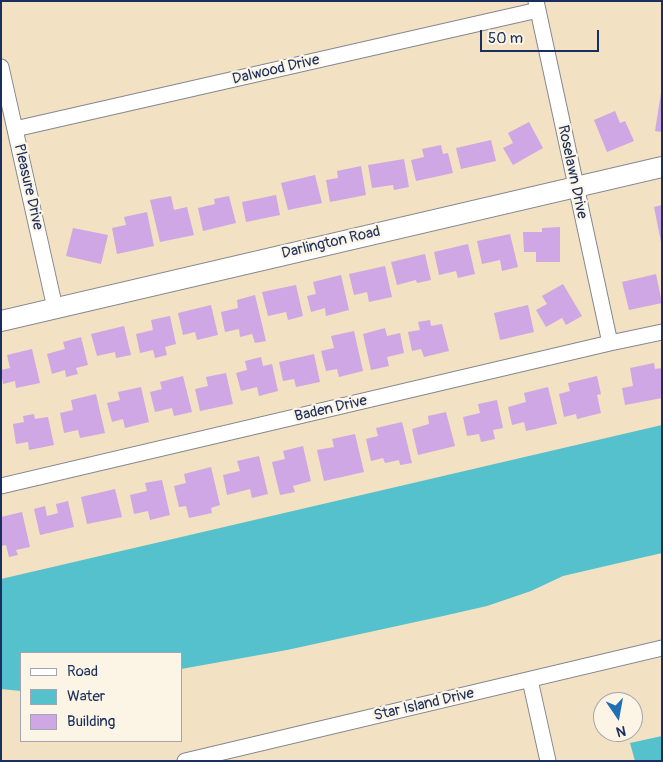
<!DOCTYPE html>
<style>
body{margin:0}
#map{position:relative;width:663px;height:762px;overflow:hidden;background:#f2e1c2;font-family:Pangolin,sans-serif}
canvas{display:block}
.frame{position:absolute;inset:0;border:2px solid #1b2f5e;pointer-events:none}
.legend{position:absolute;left:20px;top:652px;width:162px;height:90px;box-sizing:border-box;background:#fcf5e5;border:1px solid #a2a6af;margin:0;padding:6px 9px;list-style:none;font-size:15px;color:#1b2f5e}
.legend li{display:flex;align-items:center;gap:10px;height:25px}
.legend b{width:25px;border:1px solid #a2a6af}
.north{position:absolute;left:593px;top:692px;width:50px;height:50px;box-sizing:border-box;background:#fcf5e5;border:1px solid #a2a6af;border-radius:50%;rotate:168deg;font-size:14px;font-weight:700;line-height:20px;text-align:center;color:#1b2f5e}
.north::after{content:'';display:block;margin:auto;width:18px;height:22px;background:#1f6fb2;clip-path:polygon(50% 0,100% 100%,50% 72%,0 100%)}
.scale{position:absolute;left:480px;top:30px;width:119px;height:22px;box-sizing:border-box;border:2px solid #1b2f5e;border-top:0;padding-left:6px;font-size:15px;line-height:18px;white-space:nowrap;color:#1b2f5e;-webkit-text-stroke:4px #fcf5e5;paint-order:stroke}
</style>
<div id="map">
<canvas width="663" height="762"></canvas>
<div class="frame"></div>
<ul class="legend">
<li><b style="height:6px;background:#fff"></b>Road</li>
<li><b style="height:14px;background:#54c1cc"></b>Water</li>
<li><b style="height:14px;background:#cea7e4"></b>Building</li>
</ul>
<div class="north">N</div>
<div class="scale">50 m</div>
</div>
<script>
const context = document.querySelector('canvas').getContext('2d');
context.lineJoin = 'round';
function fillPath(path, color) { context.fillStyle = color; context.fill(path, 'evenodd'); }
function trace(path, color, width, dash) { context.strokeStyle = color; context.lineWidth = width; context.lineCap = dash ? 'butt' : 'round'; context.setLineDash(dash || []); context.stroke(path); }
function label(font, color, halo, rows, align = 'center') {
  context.font = font + ' Pangolin,sans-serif'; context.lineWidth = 4.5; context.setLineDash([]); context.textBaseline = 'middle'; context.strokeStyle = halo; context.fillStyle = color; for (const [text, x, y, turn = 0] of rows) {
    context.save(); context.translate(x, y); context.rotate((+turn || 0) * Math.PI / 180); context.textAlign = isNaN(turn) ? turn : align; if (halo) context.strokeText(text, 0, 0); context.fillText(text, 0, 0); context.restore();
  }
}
fillPath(new Path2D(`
 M662,425v128l-99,23 -32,15 -44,15 -44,10 -156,34 -106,19v-16h-160v38l-20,-2v-110z
 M662,736v25h-27l-5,-18z`), '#54c1cc');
fillPath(new Path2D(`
 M661,93l1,1v38l-7,-1z
 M615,111l5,12 5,-2 9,20 -27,11 -13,-32z
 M529,122l14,26 -30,17 -10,-17 10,-5 -5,-10z
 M491,140l5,21 -35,8 -5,-21z
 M441,145l2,9 5,-1 5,20 -37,8 -5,-21 13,-3 -2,-8z
 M404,159l5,28 -15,3 -1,-5 -21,3 -4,-23z
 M361,166l5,29 -36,7 -4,-22 12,-2 -1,-7z
 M315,175l7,28 -34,7 -7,-27z
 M276,195l4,20 -34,7 -4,-20z
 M171,196l3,14 13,-3 7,28 -34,7 -10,-42z
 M229,196l7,27 -33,8 -5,-23 17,-4 -1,-5z
 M662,205v37h-1l-7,-35z
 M147,212l7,34 -37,8 -5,-26 14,-3 -2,-8z
 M560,227v35h-24v-10h-12l-1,-20h19v-4z
 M73,228l35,7 -7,29 -35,-8z
 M510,234l8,33 -16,4 -2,-11 -18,4 -5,-23z
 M468,244l7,30 -17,4 -2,-7 -17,4 -5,-23z
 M425,254l6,26 -14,3 -1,-3 -19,5 -6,-23z
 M385,266l7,31 -23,5 -2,-10 -13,3 -5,-21z
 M656,274l6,29 -33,7 -7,-28z
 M341,275l8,35 -23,6 -1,-8 -14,4 -4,-16 9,-2 -3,-12z
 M563,284l19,32 -16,9 -4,-7 -16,9 -10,-17 11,-6 -5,-8z
 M296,285l7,31 -15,4 -2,-8 -18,4 -6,-24z
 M255,295l11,46 -11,2 -3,-9 -12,3 -1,-8 -14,3 -4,-20 17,-4 -1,-8z
 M211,305l7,30 -21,5 -2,-8 -12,3 -5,-22z
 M528,305l6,27 -34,8 -6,-27z
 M170,316l6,28 -11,3 2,8 -12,3 -2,-8 -13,3 -4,-19 17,-4 -2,-10z
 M430,320l1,6 11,-2 7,27 -25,6 -3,-8 -9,2 -4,-19 12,-2 -2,-8z
 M124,326l7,29 -15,3 -1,-6 -18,4 -6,-22z
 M385,328l2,8 13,-3 4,20 -17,4 2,9 -18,4 -8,-36z
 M354,331l9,40 -24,6 -2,-8 -11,2 -5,-20 13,-3 -3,-12z
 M81,337l7,28 -12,3 2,6 -12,3 -1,-7 -13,4 -5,-20 18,-5 -2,-7z
 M32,349l8,34 -24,5 -1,-7 -12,3 -2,-14 9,-2 -3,-13z
 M314,354l6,28 -24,5 -2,-8 -11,2 -4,-19z
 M261,357l2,9 9,-2 6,27 -19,5 -2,-9 -16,4 -5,-18 11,-3 -2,-9z
 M654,363l1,6 7,-1v30l-37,7 -3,-17 11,-2 -3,-18z
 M226,373l7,31 -33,7 -5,-22 13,-3 -2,-9z
 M183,376l9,36 -18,4 -2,-8 -17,4 -5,-20 12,-3 -2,-7z
 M597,376l4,18 -4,1 4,18 -24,6 -1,-5 -12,3 -5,-23 11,-3 -2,-8z
 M141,387l8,35 -24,6 -2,-9 -11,3 -5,-19 13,-3 -2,-8z
 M548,387l9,37 -31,7 -2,-9 -12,3 -4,-18 18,-5 -2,-9z
 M96,394l9,39 -25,5 -2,-8 -14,3 -4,-20 13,-3 -2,-10z
 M497,400l6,28 -10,2 2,9 -14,3 -2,-8 -12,2 -4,-19 17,-4 -2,-9z
 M446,412l9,34 -37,9 -6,-26 17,-5 -1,-8z
 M34,414l1,5 13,-2 6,28 -25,5 -1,-8 -12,2 -3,-20 11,-2 -1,-6z
 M402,422l10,41 -12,2 -1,-5 -14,3 -2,-5 -12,3 -5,-22 12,-3 -2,-8z
 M355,434l9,38 -40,9 -7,-31 17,-3 -2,-8z
 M303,446l8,35 -18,5 2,6 -15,3 -8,-33 13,-3 -2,-8z
 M259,456l9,38 -16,4 -2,-9 -23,6 -4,-20 17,-4 -3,-10z
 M211,467l9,38 -9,3 1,5 -23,5 -3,-12 -7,1 -5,-21 12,-3 -2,-9z
 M162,480l8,35 -20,5 -2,-9 -14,3 -4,-19 17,-4 -2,-8z
 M115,489l7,28 -35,7 -6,-27z
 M68,501l6,26 -34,8 -6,-26 11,-3 2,10 11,-3 -2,-9z
 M22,512l8,35 -14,3 2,5 -9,2 -3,-12 -5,1v-29z`), '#cea7e4');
const street = new Path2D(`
 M536,1l74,342
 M1,67l54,241
 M15,129l523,-119
 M1,486l609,-143 52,-11
 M530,680l18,81
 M185,761l477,-113`);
const secondary = new Path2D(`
 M1,321l661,-154`);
trace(street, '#868890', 17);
trace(secondary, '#868890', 22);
trace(street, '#fff', 15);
trace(secondary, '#fff', 20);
label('15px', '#1b2f5e', '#fcf5e5', [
 ["Dalwood Drive",276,70,-13],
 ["Roselawn Drive",572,172,78],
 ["Pleasure Drive",28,187,77],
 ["Darlington Road",331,243,-13],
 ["Baden Drive",331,409,-13],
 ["Star Island Drive",424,705,-13]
]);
</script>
